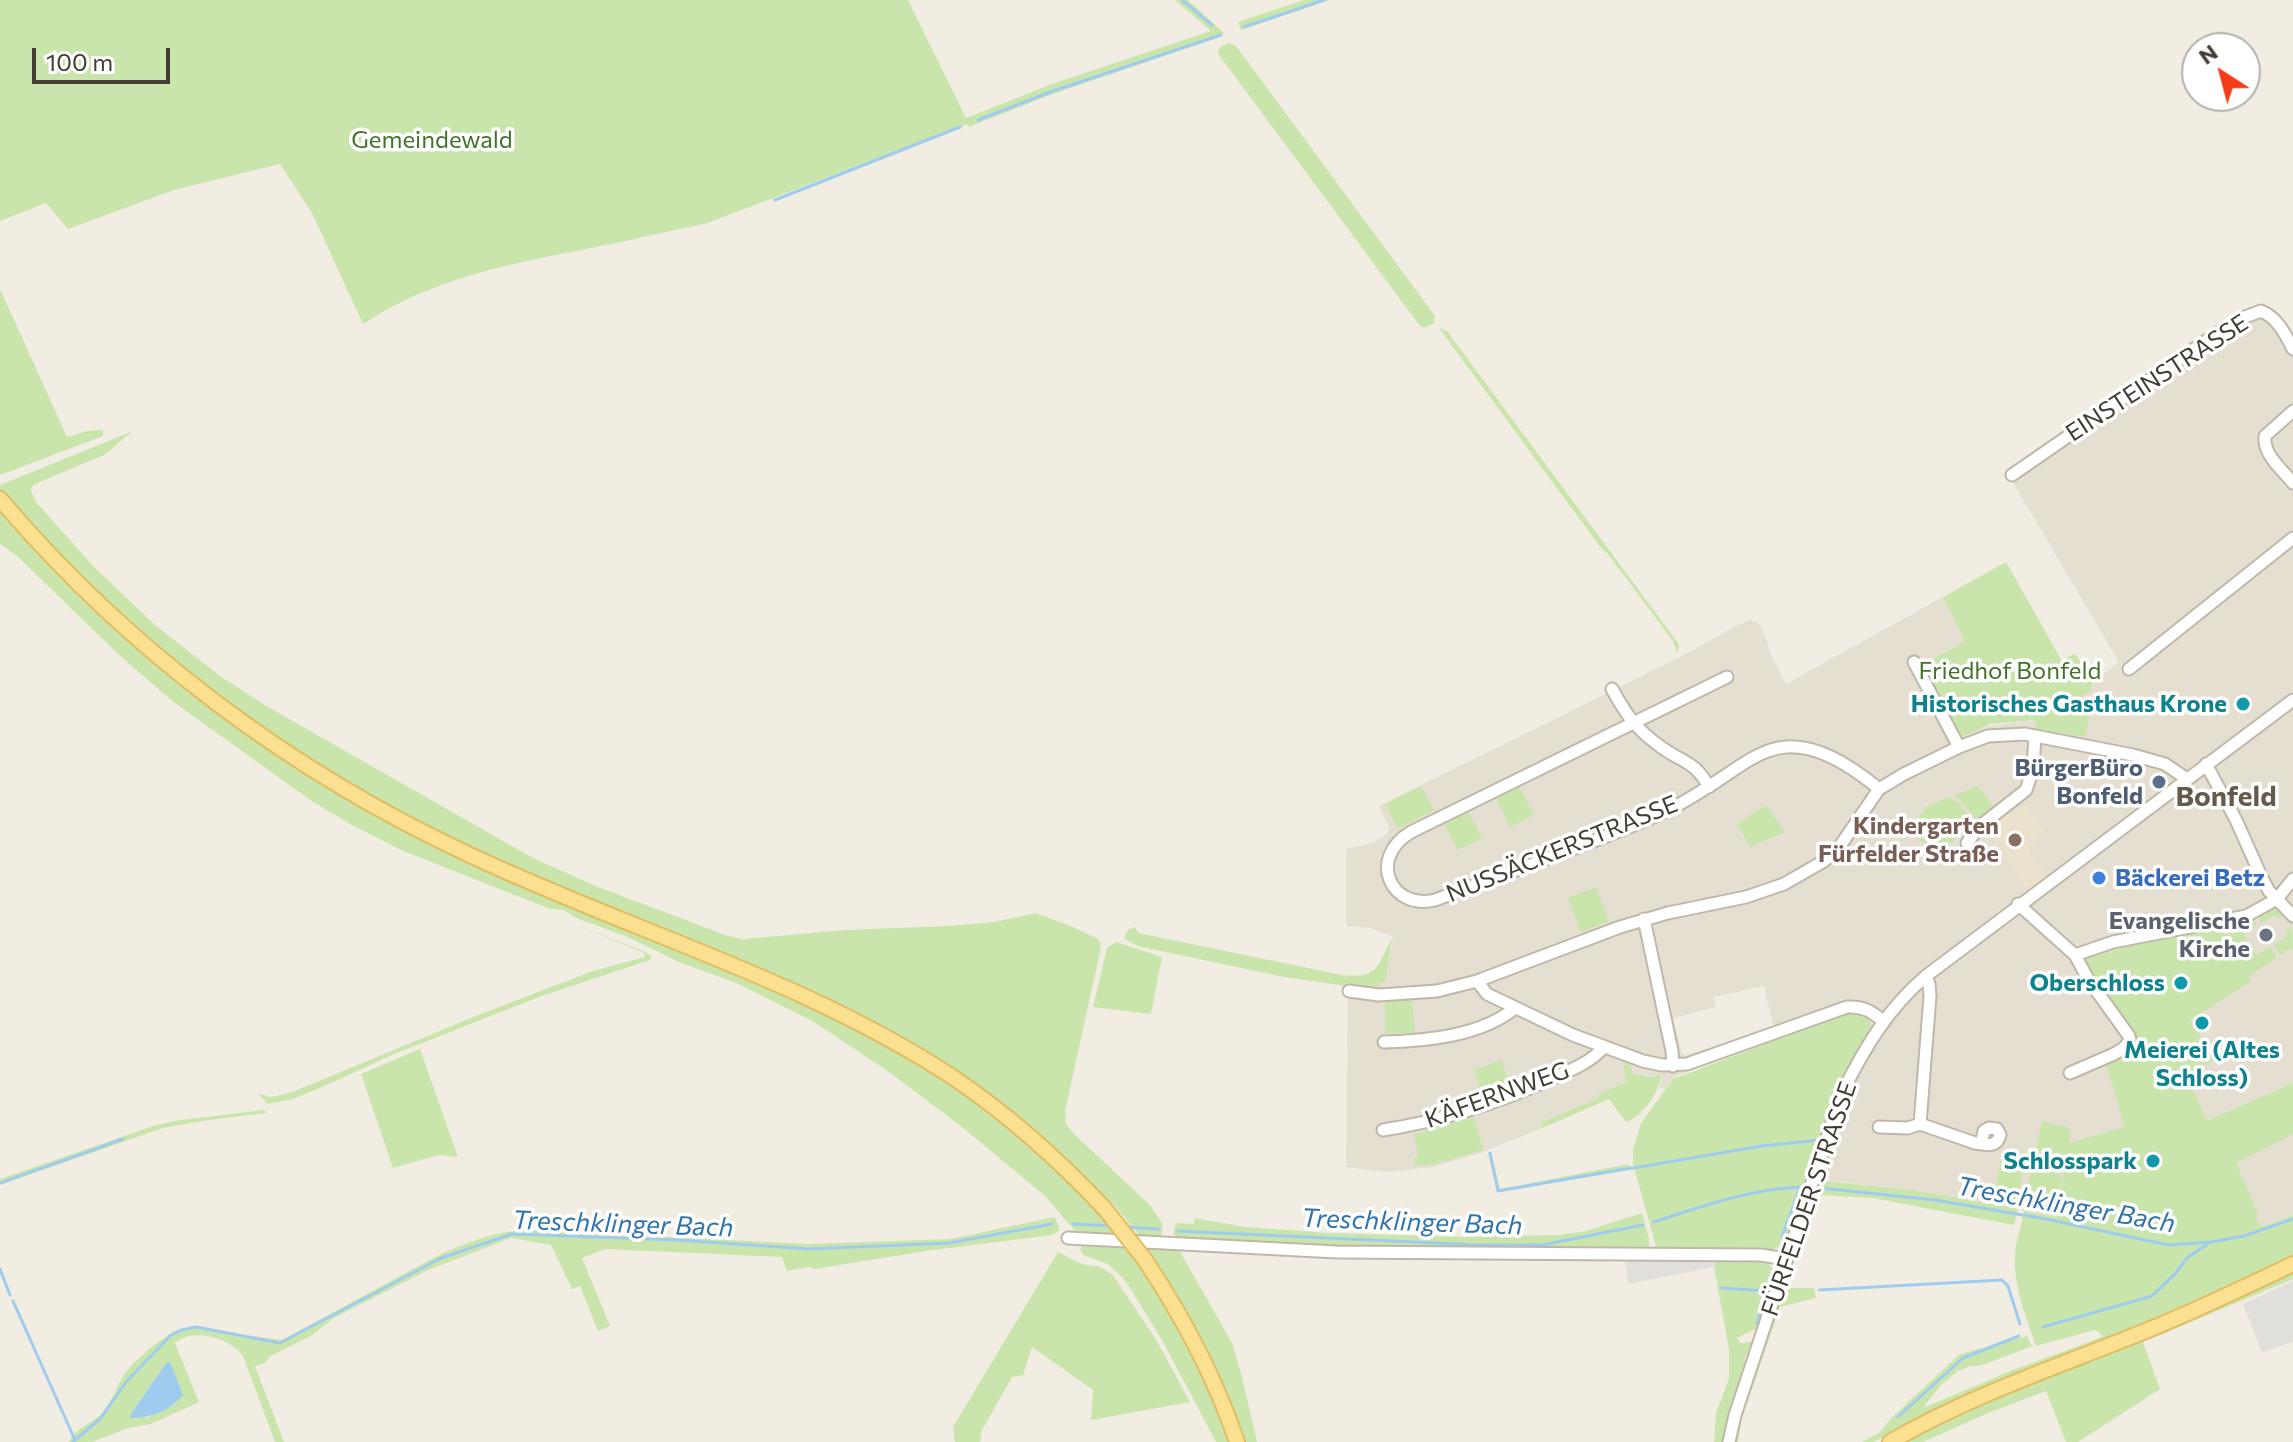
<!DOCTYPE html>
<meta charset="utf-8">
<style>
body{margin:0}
#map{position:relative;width:2293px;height:1442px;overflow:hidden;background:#f1ede3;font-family:Commissioner,sans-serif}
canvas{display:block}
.north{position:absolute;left:2181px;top:32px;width:80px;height:80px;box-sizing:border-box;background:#fff;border:2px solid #b3b1ad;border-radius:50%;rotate:324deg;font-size:22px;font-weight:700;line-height:32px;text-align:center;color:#423d33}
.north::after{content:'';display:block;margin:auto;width:28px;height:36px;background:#f53c16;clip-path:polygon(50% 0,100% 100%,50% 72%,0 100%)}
.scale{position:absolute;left:32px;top:48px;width:138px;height:36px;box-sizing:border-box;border:4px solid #423d33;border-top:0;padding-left:10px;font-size:24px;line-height:28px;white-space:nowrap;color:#423d33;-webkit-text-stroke:6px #fff;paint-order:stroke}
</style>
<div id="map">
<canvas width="2293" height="1442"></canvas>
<div class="north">N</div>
<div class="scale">100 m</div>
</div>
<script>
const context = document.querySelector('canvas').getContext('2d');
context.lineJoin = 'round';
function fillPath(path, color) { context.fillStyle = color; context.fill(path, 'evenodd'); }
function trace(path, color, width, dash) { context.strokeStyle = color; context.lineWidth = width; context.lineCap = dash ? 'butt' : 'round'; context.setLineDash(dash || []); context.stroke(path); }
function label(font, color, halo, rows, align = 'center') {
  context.font = font + ' Commissioner,sans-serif'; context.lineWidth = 7; context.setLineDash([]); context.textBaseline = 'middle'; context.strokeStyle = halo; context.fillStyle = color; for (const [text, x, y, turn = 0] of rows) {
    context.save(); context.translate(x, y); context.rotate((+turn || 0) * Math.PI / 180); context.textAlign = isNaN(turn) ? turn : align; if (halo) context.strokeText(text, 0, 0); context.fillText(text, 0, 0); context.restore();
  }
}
fillPath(new Path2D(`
 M2264,307l29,35v873l-22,9 -9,2 -205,-9 -145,-27 -103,-12 29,-87 33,-65 -30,-14 -162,63 -6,4 -8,10 -6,-2 2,-10 -29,-3 -7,-5 -2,1 5,12 -30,16 -56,24 -2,7 -57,23 -50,15 -46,5 -41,-5 2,-181 40,-25 6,-24 -24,-9 -24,-2v-77l27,-6 12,-8 5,-6 -11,-23 301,-149 68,-37 9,2 3,3 7,16 2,10 17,33 157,-87 22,44 16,86 55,-7 1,9 47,8 -3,-40 9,-6 3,-8 26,-21 -108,-183zM1764,986l9,40 -57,20 -30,9 -4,-2 -9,-35 43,-11 -2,-10z`), '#e5dfd1');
fillPath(new Path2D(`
 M2025,804l19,26 -16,21 19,25 -19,14 -44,-62 22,-16 5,2z`), '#eae2cd');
fillPath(new Path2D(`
 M0,0h908l58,118 86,-34 159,-53 -36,-31h13l36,33 -4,4 -170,58 -81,32 -2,-3 -241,92 -22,8c-36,7 -72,16 -108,23 -85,17 -159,29 -233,77l-51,-111 -32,-49 -106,26 -106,39 -22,-26 -46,18z
 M1304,0h26l-89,30 -3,-8z
 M1228,43l7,2 7,9 193,262 -1,7 -10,5 -4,-2 -201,-271 -1,-4 3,-4z
 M0,289l67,148 20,-6 16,-1v6l-103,39z
 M1439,328l8,3 231,312 1,4 -2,6 -4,-12 -66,-88 -6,-5z
 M133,431l-29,24 -69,29 -4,4v3l5,11 58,65 61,58 65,51 48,31 265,151 65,29 130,49 15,3 103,-9 102,-4 46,-4 42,-9 37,14 25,12 3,6 -1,7 -35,159 1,13 8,10 76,71 13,20 -2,11 -4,3 -16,-1 -28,-35 -3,2 -25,-28 -46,-43 -82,-61 -366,-172 -123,-53 -100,-52 -63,-38 -68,-47 -95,-76 -125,-124 -17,-21v-5z
 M0,510l80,84 53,48 104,84 80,54 457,208 108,54 68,40 91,70 52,53 24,31 -41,-4 -31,-36 -83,-69 -73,-55 -75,-50 -78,-39 -57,-21 -54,-26 -51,-19 -10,-7 -14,-1 -149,-59 -49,-25 -42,-25 -139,-100 -54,-47 -101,-98 -16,-11z
 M2006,562l56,99 13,-8 18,30 -3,8 -9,6 9,17 -5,23 -49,-8 -1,-9 -45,4 -31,14 -39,-72 45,-25 -22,-44z
 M1421,786l13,24 -34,18 -3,-1 -12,-23z
 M1519,786l15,29 -24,12 -14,-29z
 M1978,786l17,23 -17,12 -23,-26z
 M1949,797l9,6 18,22 -37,26 -32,-18 19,-26z
 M1766,805l19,27 -35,15 -13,-23z
 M1468,811l14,28 -25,11 -13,-27z
 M1596,887l13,34 -28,11 -13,-34z
 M2276,906c17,10 17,25 17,43l-6,1 -6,6 -7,-11 12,-8 1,-6 4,-4 -7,-12 -5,3 -5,-2 -13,7 -3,-6z
 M2254,919l3,6 -13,10 12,20 14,-8 7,11 -28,18 1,6 -60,38 25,40 -29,14 21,47 86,-38v51l-57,29 22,51 -2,7 6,5 9,-2 22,-9v41l-122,58 -203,82 -44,19 -50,27h-12l18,-10 11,-14 69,-64 67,-18 5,10 -52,20h-9l-13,5 -17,14 -18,23 90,-38 89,-33 -3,-5 -4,-2 -59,16c-10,-30 -23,-60 -21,-92 1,-14 7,-29 9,-43l32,6 9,-51 -2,5 -30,-9 9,-41 29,7 -2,15 56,-16 -19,-63 18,-10 9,-15 -1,-8 -48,-66 2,-6 54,-17 77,-14 8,7z
 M572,923l73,29 6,4 -1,4 -111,37 -147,58 -74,34 -25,10 -25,5 -10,-10 13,3 19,-4 188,-78 115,-44 52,-14 -1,-4z
 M1135,927l3,6 204,42c41,4 34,-12 52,-39l-4,13 -4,31 -8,6 -25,1 -69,-10 -147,-31 -13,-8 4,-8z
 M1116,942l46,15 -11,57 -58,-7 14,-59z
 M1385,1000h27l3,33h-30z
 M1855,1010l12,5 4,11 -33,65 -50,148 -7,8 -11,3h-113l-24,-86v-15l8,-26 32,-44z
 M420,1049l38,108 -19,-2 -46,13 -32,-94z
 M1501,1060l11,28 -28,10 -10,-28z
 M1625,1062l6,1 1,11 22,3 5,-2 2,2c-4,18 -18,39 -35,45l-17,-23 -69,30 2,-7 56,-24 1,-4 28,-12 -4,-13 2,-1 -2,-5z
 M264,1110l2,3 -57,7 -46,8 -163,57v-6l156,-54 25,-5z
 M1474,1117l9,33 -51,15 -17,1 -1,-8 4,-2 -4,-22z
 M1488,1152h3l9,37 129,-25v6l-132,22z
 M2002,1155l23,8 -7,37 -24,-5z
 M2032,1165l30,10 -7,40 -31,-6z
 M1817,1180l95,10 106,19 -4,16 -141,-27 -57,-3 -31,93h29l2,10 -36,9 -39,114 -3,21h-6z
 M1642,1213l7,26v9l-82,2h-177l-211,-10 -5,-6v-6l3,-5 17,1 1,-6 49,9 84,6 134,4 97,-2 27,-4z
 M1055,1217l5,13 -8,5 -126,16 -111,18 -6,-2 -22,4 -5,-14 -177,-8 -23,9 28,68 -12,5 -18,-45 -8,3 -21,-44 -40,-7 -83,32 -94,48 -23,18 -42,21 -4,6 -10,3 29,76h-9l-32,-86c-13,-18 -50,-29 -68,-13l24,59 -48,22 -23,4 -36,14h-23c6,-14 21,-17 32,-28 10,-12 15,-25 22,-38 9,-14 37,-37 52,-45l9,-2h15l83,11 153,-83c24,-11 54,-24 80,-26 11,-1 22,0 33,0l261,13 141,-5zM166,1363l9,41 -29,14 -15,-4z
 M1084,1243l42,2 36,49 47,90 22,58h-15l-54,-102 -32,-52 -8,-11 -14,-13 -25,-9 -3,-6z
 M1146,1246l32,2 54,95 10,34 15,65h-13l-24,-64 -35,-67z
 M1058,1252l23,12 19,3 13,8 44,66 33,61 -99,18 2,-30 -61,-43 -9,28 -11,2 -30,53 -2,12h-25l-2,-15z
 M1717,1259h44c10,5 14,10 13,22l-16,49h-5l-16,8 4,5 12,-1 -8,15 -1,13 -17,49 -5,23h-8l2,-29 13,-34v-30l-15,-82z
 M2293,1272v7l-150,63 17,47 -82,53h-12l-20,-51 -58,22 -65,29h-22l42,-22z`), '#cae5ac');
fillPath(new Path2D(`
 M1625,1259h92l-3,8 -86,17z
 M2293,1281v61l-31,10 -19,-48z`), '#e1dfdb');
fillPath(new Path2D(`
 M170,1362l13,33c-13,16 -32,23 -53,23l1,-4 35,-51z`), '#9fccee');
trace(new Path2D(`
 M1182,0l30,25
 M1244,27l80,-27
 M978,120l75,-29 168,-56
 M775,200l185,-73
 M1833,1141h1
 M1490,1153l8,38 133,-23
 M1633,1168l129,-22 58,-6
 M0,1183l123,-44
 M1820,1188l115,12 111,19 122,26 43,-3 33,-6 49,-17
 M1654,1222c49,-16 98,-34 151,-35
 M1073,1224l41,2
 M1125,1227l34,2
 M1178,1231l299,14h65l101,-20
 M1782,1237l18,-49
 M0,1269l10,26
 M1721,1288l47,3
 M1819,1290l183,-10 6,6 12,38
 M13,1301l62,139
 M1757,1324l14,-45
 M2043,1327l109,-31 23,-22 12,-16 22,-15
 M1898,1417l65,-59 56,-22
 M73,1442l28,-24 25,-36 44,-46 11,-6 15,-3 84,16 161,-85 71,-24 166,6 130,9 141,-6 103,-19`), '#9fccee', 3);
const minor = new Path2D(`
 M2293,411l-28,25c-2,19 17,33 28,47
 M2012,475l201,-139 32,-19 16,-6c17,7 24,23 32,38
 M1914,662l45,85
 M2129,669l164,-131
 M1727,677l-316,155c-45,27 -19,79 24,68 74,-28 150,-53 223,-85 18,-8 36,-19 53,-30 23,-14 47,-36 75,-38 33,-3 69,22 93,42
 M1612,689c15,27 24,40 49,58 22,16 34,14 48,40
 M2206,764l30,56 26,58 7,13 24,25
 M1967,843l13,-17 46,-36 7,-21 2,-33
 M2018,904l57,51 13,24 41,57 1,4 -6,8 -10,6 -44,19
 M1644,919l28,132 1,15
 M2075,955l38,-13 133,-26 31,-17 16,-20
 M1477,981l10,13 86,41 70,26 19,4 25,-1 160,-57c16,-1 24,4 36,14
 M1349,991l30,4 58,-4 40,-10 143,-54 48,-14 78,-16 38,-13 40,-23 16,-15 39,-57 25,-15 55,-27 29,-11 37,-2 108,21 32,9 22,15
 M1384,1042c42,-1 97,-6 131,-34
 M1920,1124l55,19c11,2 22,5 25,-8l-3,-6 -8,-1 -5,3 -3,13
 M1879,1127l29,1 12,-4 10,-128 -1,-12 -3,-8
 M1383,1130c58,-9 115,-27 168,-51 20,-9 39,-16 53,-32
 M1068,1238l269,14 424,3 25,4
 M1729,1442l6,-27 107,-322c22,-44 46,-85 84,-117l367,-276`);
const major = new Path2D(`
 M0,499c128,151 291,273 470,356 161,76 335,125 484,223 56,38 105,82 151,131
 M1145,1260c38,57 70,117 92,182
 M1890,1442c81,-47 172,-77 258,-112 49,-20 97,-43 145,-66`);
trace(minor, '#bfb8a9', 15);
trace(major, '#e0bd62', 18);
trace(minor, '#fff', 11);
trace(major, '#fce091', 14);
const majorBridge = new Path2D(`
 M1105,1209l40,51`);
trace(majorBridge, '#e0bd62', 18, []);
trace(majorBridge, '#fce091', 14);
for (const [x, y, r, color] of [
 [2243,704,8,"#0f9aa8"],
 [2159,782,8,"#5c6f8a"],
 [2015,840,8,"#8d6e63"],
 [2099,878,8,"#3f7fe0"],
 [2266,935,8,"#6b7280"],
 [2181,983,8,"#0f9aa8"],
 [2202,1023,8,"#0f9aa8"],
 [2153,1161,8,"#0f9aa8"]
]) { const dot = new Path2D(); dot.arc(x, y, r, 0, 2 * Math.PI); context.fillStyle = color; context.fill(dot); trace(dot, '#fff', 3); }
label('24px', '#437229', '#fff', [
 ["Gemeindewald",432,140],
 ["Friedhof Bonfeld",2010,671]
]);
label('24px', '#423d33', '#fff', [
 ["EINSTEINSTRASSE",2157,378,-33],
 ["NUSSÄCKERSTRASSE",1562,849,-22],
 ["KÄFERNWEG",1497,1095,-20],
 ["FÜRFELDER STRASSE",1809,1199,-71]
]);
label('bold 24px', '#0d838f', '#fff', [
 ["Historisches Gasthaus Krone",2227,704],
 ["Oberschloss",2165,983],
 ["Meierei (Altes",2202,1050,"center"],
 ["Schloss)",2202,1078,"center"],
 ["Schlosspark",2137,1161]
], 'right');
label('bold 24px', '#4e5e75', '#fff', [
 ["BürgerBüro",2143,768],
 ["Bonfeld",2143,796]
], 'right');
label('bold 24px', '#785e54', '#fff', [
 ["Kindergarten",1999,826],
 ["Fürfelder Straße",1999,854]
], 'right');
label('bold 24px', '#366cbe', '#fff', [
 ["Bäckerei Betz",2115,878]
], 'left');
label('bold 24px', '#5b616d', '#fff', [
 ["Evangelische",2250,921],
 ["Kirche",2250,949]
], 'right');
label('italic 26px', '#3074ab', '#fff', [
 ["Treschklinger Bach",2066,1205,10],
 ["Treschklinger Bach",1412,1222,2],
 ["Treschklinger Bach",623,1224,2]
]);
label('bold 28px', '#655b4b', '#fff', [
 ["Bonfeld",2226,797]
]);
</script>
